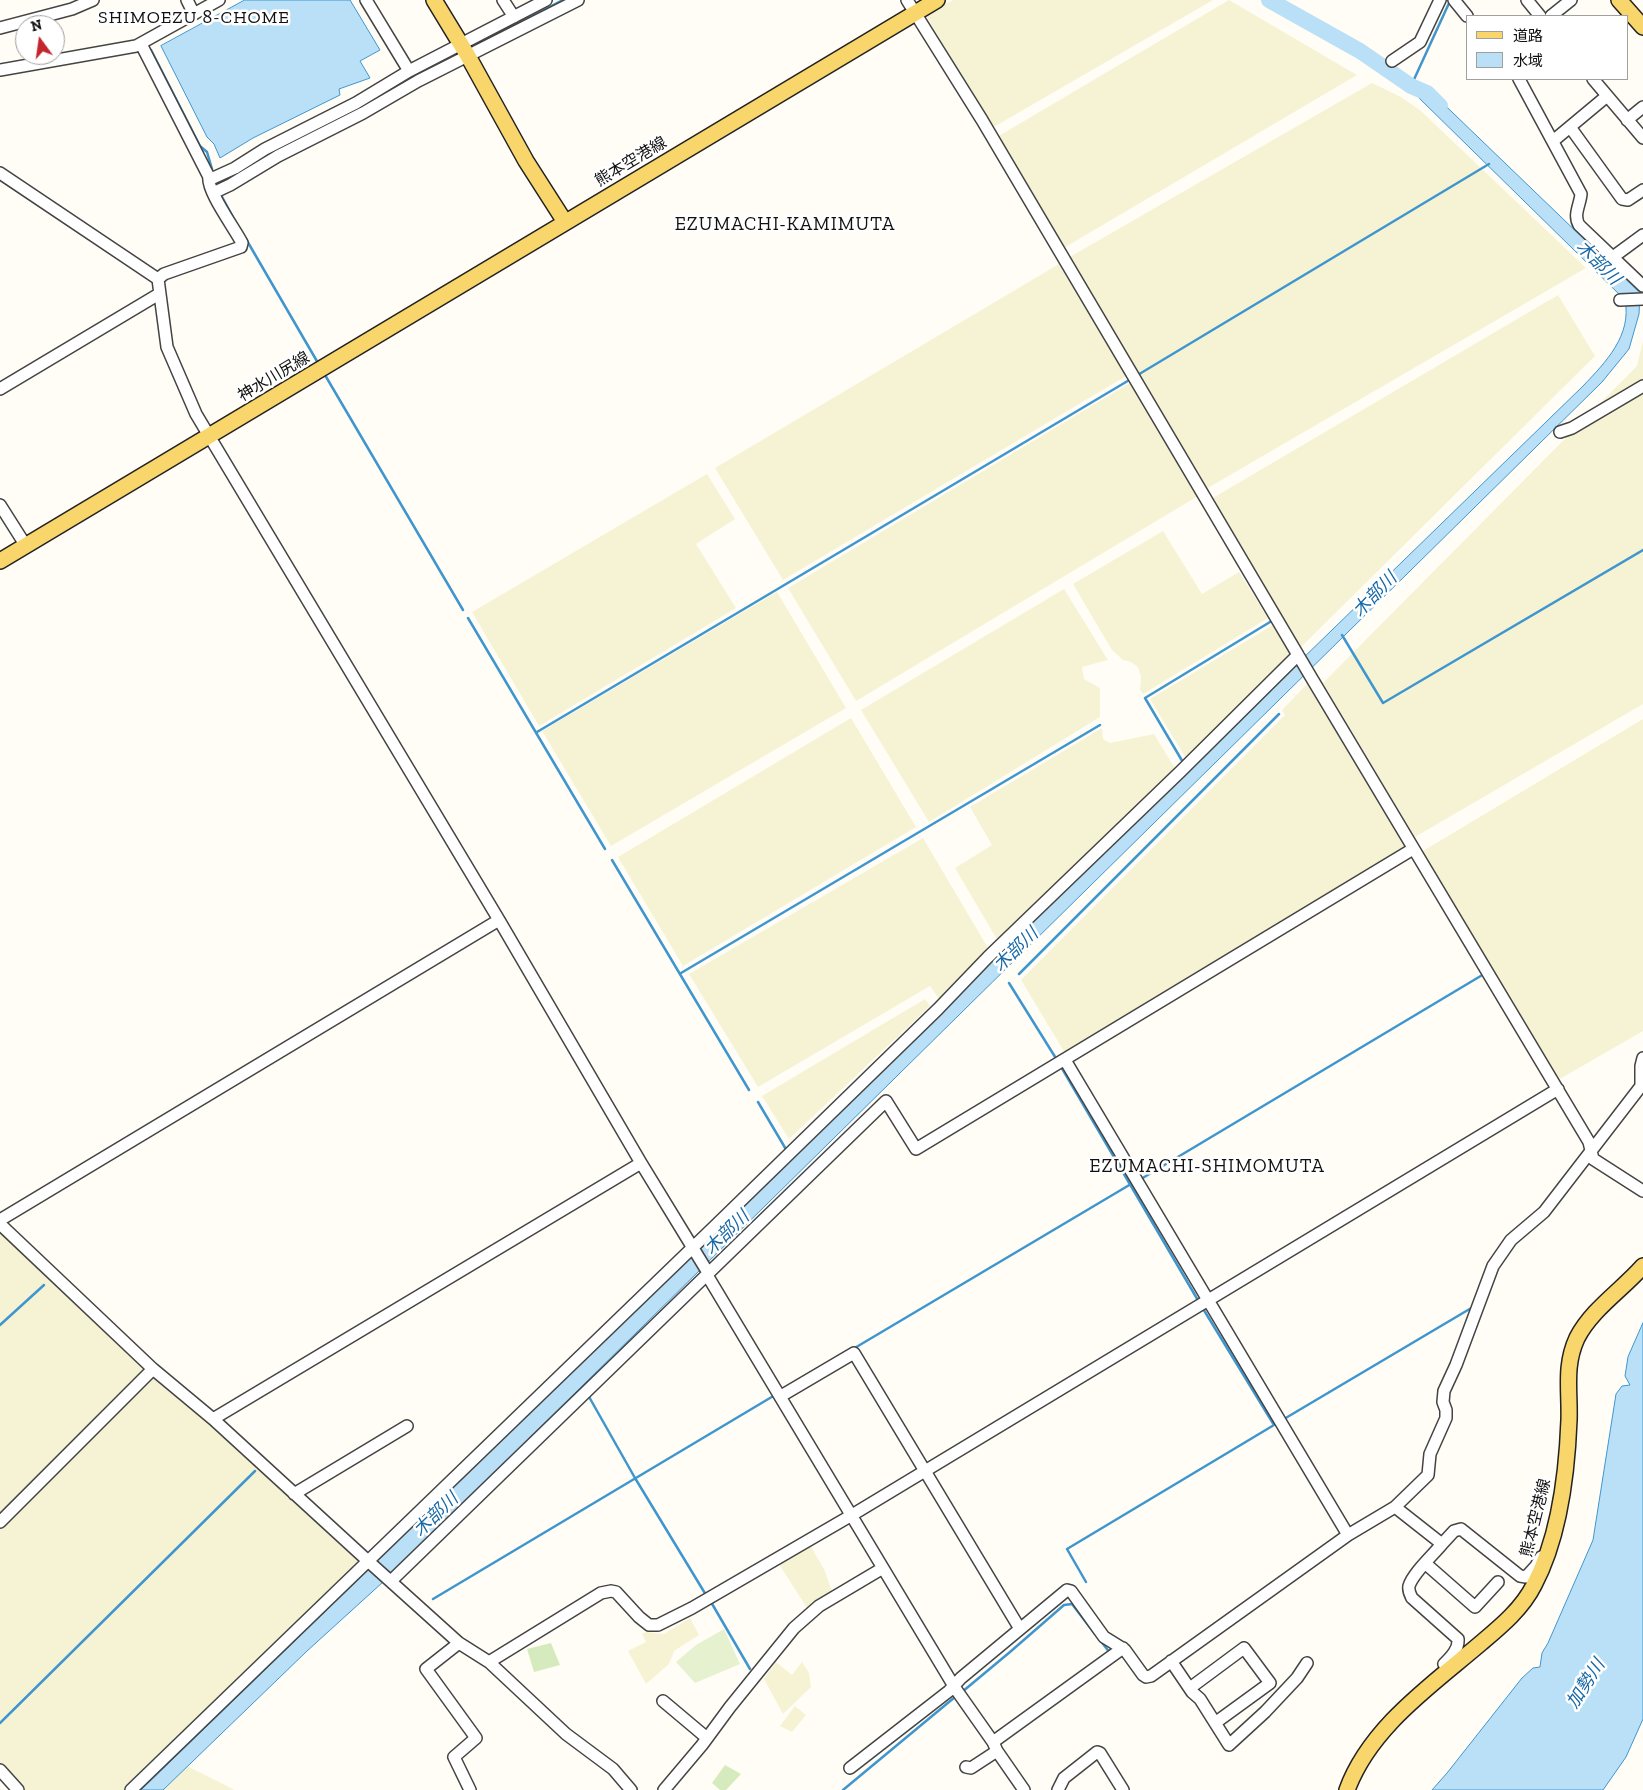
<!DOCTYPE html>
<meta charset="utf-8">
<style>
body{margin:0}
#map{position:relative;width:1643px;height:1790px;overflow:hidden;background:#fffdf5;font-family:"Zilla Slab","Noto Sans JP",serif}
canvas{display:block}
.legend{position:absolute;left:1466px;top:15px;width:162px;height:65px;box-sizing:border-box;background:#fff;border:1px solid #a0a0a0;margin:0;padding:6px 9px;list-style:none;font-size:15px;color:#111}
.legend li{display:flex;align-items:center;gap:10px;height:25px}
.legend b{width:25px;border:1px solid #a0a0a0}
.north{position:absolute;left:15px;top:15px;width:50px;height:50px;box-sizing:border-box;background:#fff;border:1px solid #a0a0a0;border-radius:50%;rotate:346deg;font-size:14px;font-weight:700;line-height:20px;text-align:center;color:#111}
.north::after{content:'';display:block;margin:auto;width:18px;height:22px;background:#c4262e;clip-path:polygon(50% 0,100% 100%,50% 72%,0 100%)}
</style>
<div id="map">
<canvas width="1643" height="1790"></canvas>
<ul class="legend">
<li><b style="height:6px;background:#f9d66b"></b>道路</li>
<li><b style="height:14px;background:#b9e0f7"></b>水域</li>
</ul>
<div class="north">N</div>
</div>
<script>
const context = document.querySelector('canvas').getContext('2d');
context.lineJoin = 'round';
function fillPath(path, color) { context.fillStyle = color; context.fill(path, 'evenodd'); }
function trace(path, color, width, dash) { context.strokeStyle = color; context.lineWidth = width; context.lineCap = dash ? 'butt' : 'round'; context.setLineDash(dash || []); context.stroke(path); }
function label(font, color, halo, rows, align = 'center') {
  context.font = font + ' "Zilla Slab","Noto Sans JP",serif'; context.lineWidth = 5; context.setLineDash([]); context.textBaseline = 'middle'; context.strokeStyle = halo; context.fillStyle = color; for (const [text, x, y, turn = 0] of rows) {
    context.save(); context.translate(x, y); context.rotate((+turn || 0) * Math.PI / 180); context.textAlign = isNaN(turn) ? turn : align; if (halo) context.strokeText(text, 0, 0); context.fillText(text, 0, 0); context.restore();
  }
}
fillPath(new Path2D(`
 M953,0h260l-221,128 -66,-113z
 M1229,0l128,75 -295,174 -65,-112z
 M1372,83l29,14 20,14 165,157 -380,221 -138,-231z
 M1059,264l67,112 -343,204 -68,-112z
 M1558,295l37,61 -296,293 -88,-150z
 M1643,341v363l-228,133 -92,-154 314,-317z
 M1130,383l68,113 -342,205 -68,-113z
 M707,474l28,45 -39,25 40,64 -197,118 -67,-114z
 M1163,531l39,63 37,-22 29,46 -125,76 -3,-4 1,-13 -3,-10 -7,-5 -8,-2 -11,-10 -39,-66z
 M1064,589l44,71 -26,7 2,12 16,9v29l-171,105 -68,-112z
 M777,592l69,116 -235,138 -69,-115z
 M1273,625l19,32 -105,103 -37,-61z
 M1308,683l99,164 -342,206 -44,-73 264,-265 -3,-5z
 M851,718l65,109 -233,139 -65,-109z
 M1643,719v312l-85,49 -135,-229z
 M1102,728l1,11 7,4 44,-9 22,36 -178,171 -43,-73 37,-23 -22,-38z
 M923,838l65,110 -49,51 -9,-13 -172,101 -69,-113z
 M925,999l5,7 -141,133 -27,-43z
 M0,1224l368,337 -238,229h-113l-17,-17z
 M810,1545l14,24 8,22 -25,17 -28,-44z
 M690,1618l9,17 -25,16 -5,13 -23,20 -18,-33 18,-9 -4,-8 4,-2 18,2z
 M776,1662l16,13 10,-13 7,11 2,14 -28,27 -19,-35z
 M795,1706l11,9 -14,17 -12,-6z
 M187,1766l46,23 1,1h-71z`), '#f6f3d4');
fillPath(new Path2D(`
 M551,1643l9,22 -26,7 -7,-23z
 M725,1765l16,9 -15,16h-6l-8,-7z`), '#d5ebbd');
fillPath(new Path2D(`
 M724,1629l16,35 -45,19 -19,-21 20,-17z`), '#e6f2cf');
const water = new Path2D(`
 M245,0h105l30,50 -20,11 10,17 -31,11 1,6 -87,43 -33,20 -6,-14 -7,-7 -46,-91z
 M1426,87l214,206 -1,21 -10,35 -27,33 -1219,1200 -76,69 -144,139h-22l227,-220 319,-313 896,-871c23,-24 49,-51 42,-86l-206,-202z
 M1643,1323v396l-17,38 -23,33h-171l15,-17 75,-95 11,-10 7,-1 2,-14 6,-10 45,-103 23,-146 6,-8 8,-1 -5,-9 3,-19z`);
fillPath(water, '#b9e0f7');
trace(water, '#3f96cf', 1);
trace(new Path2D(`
 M474,46l89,-46
 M151,50l49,96 7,6 5,17
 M417,75l36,-20
 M1411,86l39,-85
 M250,166l23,-14
 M215,180l2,4 14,-6
 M221,195l18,33
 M246,239l72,124
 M325,375l138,235
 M1136,376l353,-212
 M468,618l137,231
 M1342,635l41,68 260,-153
 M537,732l594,-353
 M1184,764l-39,-66 125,-76
 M612,860l137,230
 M681,973l419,-248
 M1019,974l260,-260
 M1009,983l48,77
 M1060,1065l139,237
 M758,1102l29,49
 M1141,1179l343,-205
 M0,1325l44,-40
 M853,1349l278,-165
 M588,1395l47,83 71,117
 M1284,1419l189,-112
 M1086,1582l-19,-33 207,-124 -72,-118
 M433,1599l342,-204
 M711,1602l39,67
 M1100,1640l10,13
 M962,1692l48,-40 54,-47 8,-1 23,30
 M0,1723l255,-252
 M843,1790l112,-93`), '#3f96cf', 2.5);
trace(new Path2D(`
 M1269,0l91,51 51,35 16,7 13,13`), '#b9e0f7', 16);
const minor = new Path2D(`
 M187,0l7,14
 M366,0l43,71
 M503,0l11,17
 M907,0l75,120 329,557 278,465 4,17 50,32
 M1454,0l13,16
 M1527,0l13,16
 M1551,16l20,-16
 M0,28l72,-19 21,-9
 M141,44l68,133c-3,13 26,52 33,66l-1,4 -77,27 -6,5
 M1392,61l28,-19 20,-42
 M0,70l136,-24 83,-46
 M1519,79l62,115c-1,11 -8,21 -2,31l64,61
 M1593,79l50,59
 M1627,120l16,-13
 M1570,127l52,72 6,1 15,-10
 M1553,141l54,-45
 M0,173l158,106 9,68 29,67 303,506 142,243 66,108v4l248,413 38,54 4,9 27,39
 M209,177l4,1 22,-10 30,-19 91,-46 53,-32 137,-71
 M213,193l17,-8 48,-29 85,-43 55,-32 160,-81
 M1613,257l30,-22
 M1620,300l23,-1
 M0,389l159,-95
 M1560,432l12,-4 71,-42
 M0,505l26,41
 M1065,1060l283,475
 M0,1220l499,-300
 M0,1224l153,145 60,50 155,142 91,82 30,19 77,72 47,35 18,21
 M781,1396l73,-43 166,276
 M213,1419l428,-256
 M294,1494l113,-68
 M1395,1507l47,37 12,-13 7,-2 59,47 6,1 10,-11 5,-9
 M0,1522l153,-153
 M1442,1544c-9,11 -29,29 -33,42 -1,5 1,8 3,12l46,41c1,10 -7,18 -14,25l4,7
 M1426,1564l49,43 23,-25
 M391,1581l495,-480 30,48 497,-300
 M459,1643l-33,26 50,69 -22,19 16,33
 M1171,1661l21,31 8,7 29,46 36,-33 32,-34 10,-15
 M489,1662l112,-69 10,-2 5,1 23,25 10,8h9l34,-17 160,-93 706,-426
 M1190,1688l54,-40 26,35 -55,40
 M663,1701l44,37
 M993,1742l130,-94
 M966,1767l5,1 26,-17
 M850,1768l99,-77 12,-13 106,-88 4,1 33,46 21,13 18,25 3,2 5,-1 197,-141 47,-28 33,-32 2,-21 16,-36v-8l-3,-8 1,-11 12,-26 37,-99 18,-26 33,-28 97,-126v-20l2,-8
 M0,1770l18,20
 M131,1790l584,-564 223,-217 50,-52 193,-186 117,-116
 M664,1790l38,-45 28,-38 64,-79 25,-22 64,-38
 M1058,1790l6,-12 33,-26 3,1 23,37`);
const major = new Path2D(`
 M434,0l34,56 58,105 39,61
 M1619,0l24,27
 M0,561l937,-561
 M1347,1790c23,-63 85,-105 134,-147 19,-16 41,-34 53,-58 25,-47 33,-112 35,-165 1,-29 -5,-54 8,-82 15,-29 45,-48 66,-72`);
trace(minor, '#444', 14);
trace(major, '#222', 18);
trace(minor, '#fff', 11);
trace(major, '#f9d66b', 15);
label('16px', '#111', '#fff', [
 ["熊本空港線",631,162,-31],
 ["神水川尻線",274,377,-31],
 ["熊本空港線",1536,1518,-76]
]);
context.letterSpacing = '1px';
label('18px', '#111', '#fff', [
 ["SHIMOEZU 8-CHOME",194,18]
]);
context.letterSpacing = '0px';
label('italic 18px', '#1768a6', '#fff', [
 ["木部川",1598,263,45],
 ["木部川",1375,595,-46],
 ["木部川",1016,950,-44],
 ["木部川",727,1233,-44],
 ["木部川",436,1515,-44],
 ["加勢川",1586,1684,-57]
]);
context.letterSpacing = '1px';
label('19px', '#111', '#fff', [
 ["EZUMACHI-KAMIMUTA",785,225],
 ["EZUMACHI-SHIMOMUTA",1207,1167]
]);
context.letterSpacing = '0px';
</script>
